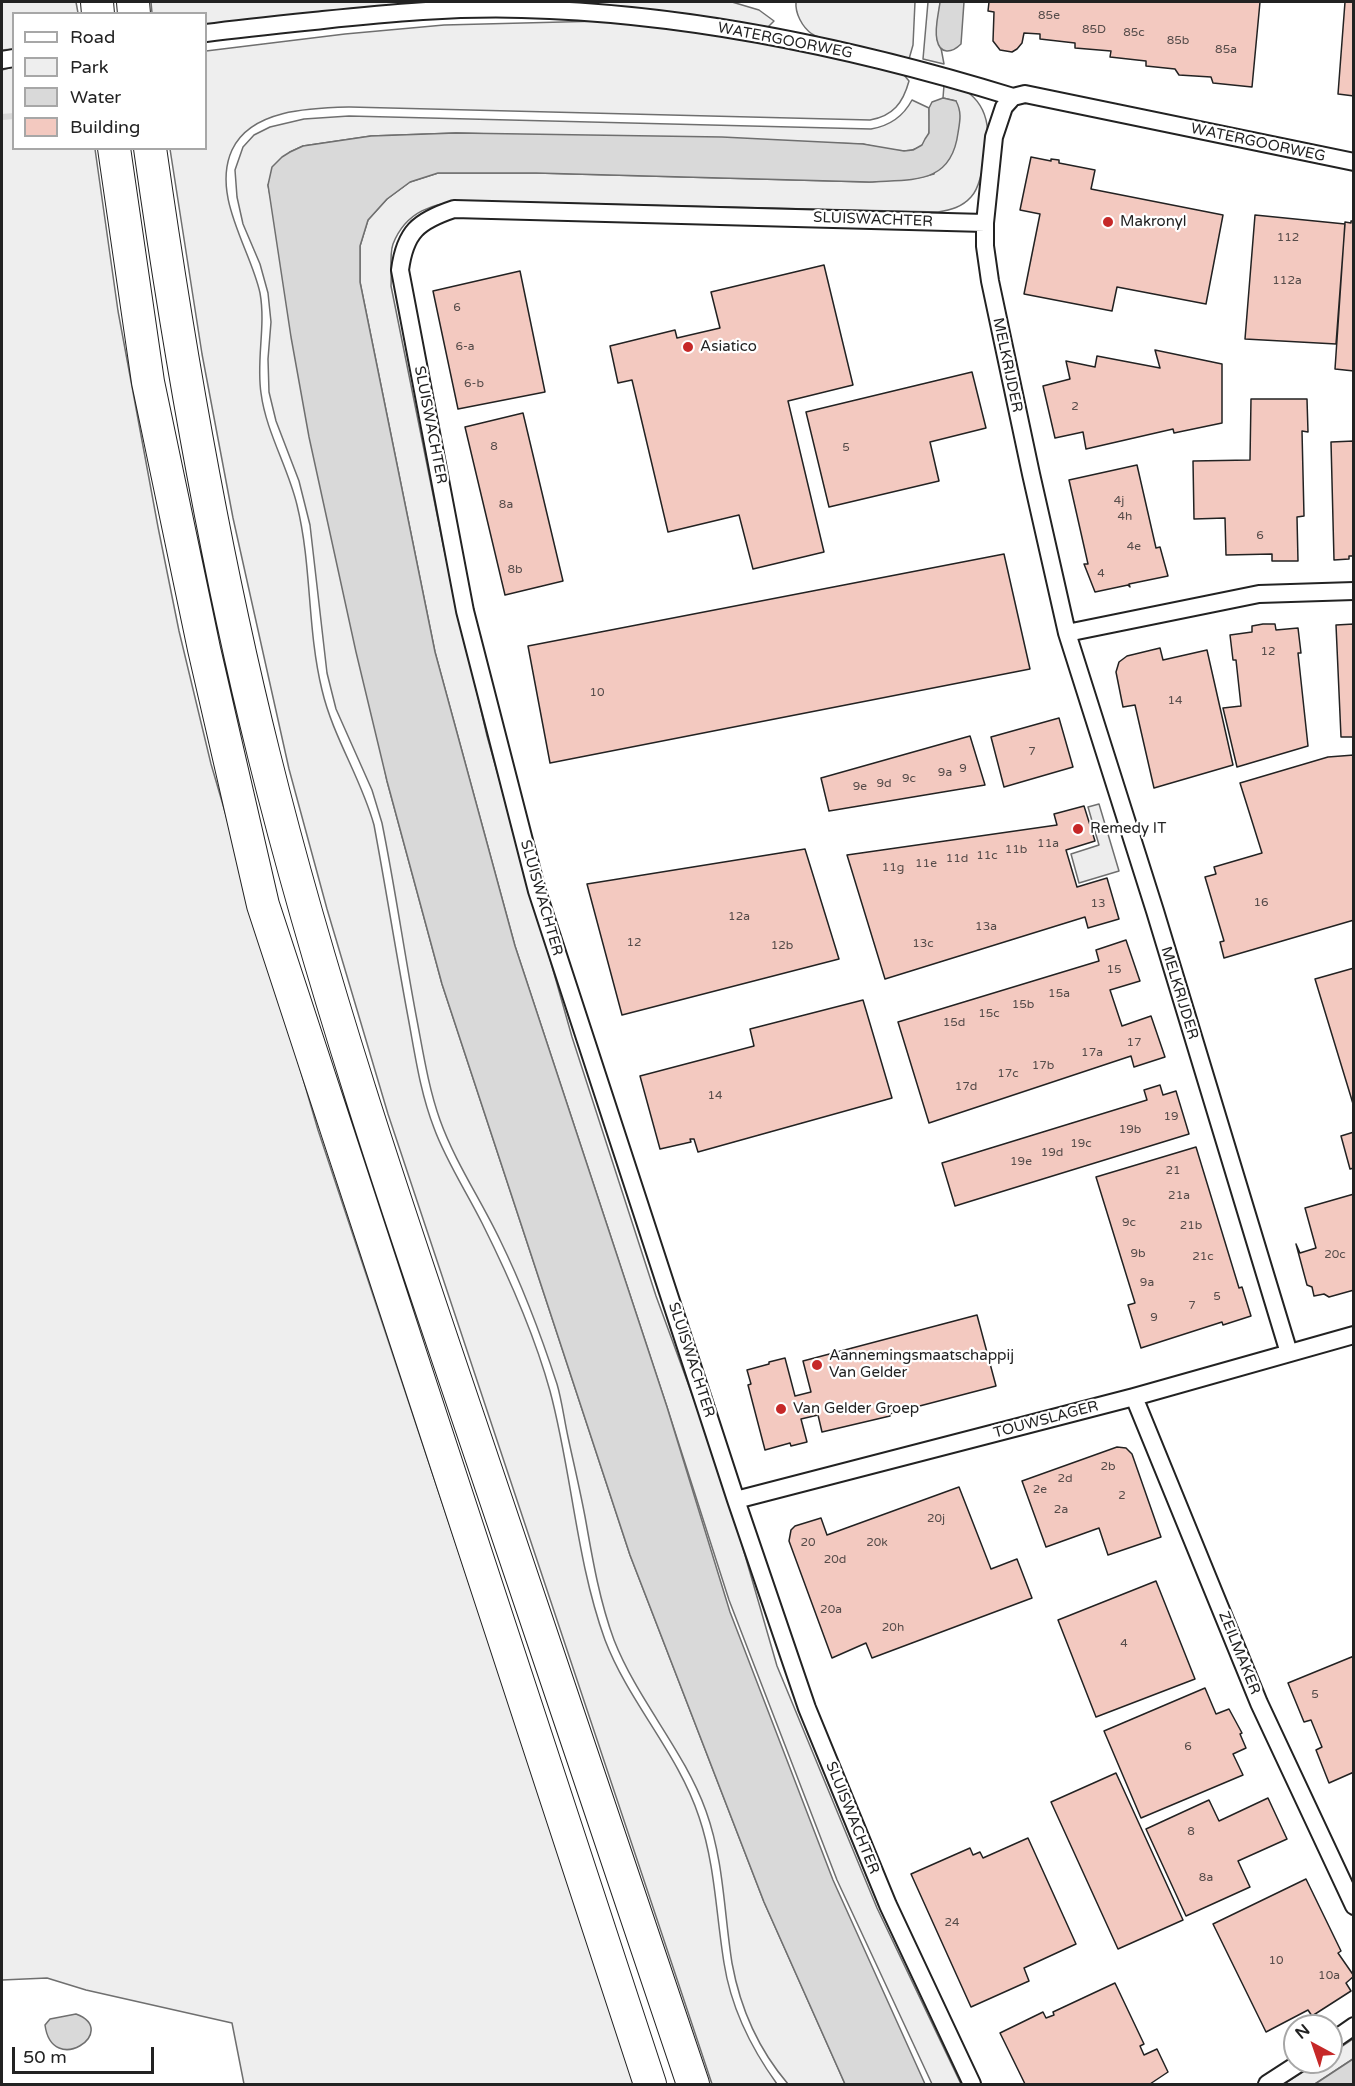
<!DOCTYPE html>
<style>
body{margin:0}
#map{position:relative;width:1355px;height:2086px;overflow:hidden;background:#fff;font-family:"Varela Round",sans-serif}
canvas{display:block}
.frame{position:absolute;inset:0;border:3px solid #222;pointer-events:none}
.legend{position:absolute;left:12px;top:12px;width:195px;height:138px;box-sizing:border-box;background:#fff;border:2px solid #a7a7a7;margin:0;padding:8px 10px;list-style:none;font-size:18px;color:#222}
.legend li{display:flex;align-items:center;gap:12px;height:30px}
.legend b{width:30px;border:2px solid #a7a7a7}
.north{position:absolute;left:1283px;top:2014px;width:60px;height:60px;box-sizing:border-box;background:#fff;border:2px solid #a7a7a7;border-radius:50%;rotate:320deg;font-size:16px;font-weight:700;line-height:24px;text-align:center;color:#222}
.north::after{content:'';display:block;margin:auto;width:21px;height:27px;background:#c62828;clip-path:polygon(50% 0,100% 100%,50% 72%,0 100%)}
.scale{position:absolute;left:12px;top:2047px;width:142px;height:27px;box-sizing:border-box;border:3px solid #222;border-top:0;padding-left:8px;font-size:18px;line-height:21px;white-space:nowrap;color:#222;-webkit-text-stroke:4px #fff;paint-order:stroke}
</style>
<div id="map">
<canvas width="1355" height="2086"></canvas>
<div class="frame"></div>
<ul class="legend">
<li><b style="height:8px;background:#fff"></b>Road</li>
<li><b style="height:16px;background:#eee"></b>Park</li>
<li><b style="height:16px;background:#d9d9d9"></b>Water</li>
<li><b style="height:16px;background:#f3c9c0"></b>Building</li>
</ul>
<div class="north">N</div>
<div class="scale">50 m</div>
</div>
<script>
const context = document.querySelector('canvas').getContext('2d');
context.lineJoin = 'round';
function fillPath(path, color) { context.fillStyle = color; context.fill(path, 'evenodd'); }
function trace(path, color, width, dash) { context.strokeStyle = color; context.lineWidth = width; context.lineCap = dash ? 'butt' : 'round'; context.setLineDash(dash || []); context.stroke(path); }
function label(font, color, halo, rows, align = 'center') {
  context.font = font + ' "Varela Round",sans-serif'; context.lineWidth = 4.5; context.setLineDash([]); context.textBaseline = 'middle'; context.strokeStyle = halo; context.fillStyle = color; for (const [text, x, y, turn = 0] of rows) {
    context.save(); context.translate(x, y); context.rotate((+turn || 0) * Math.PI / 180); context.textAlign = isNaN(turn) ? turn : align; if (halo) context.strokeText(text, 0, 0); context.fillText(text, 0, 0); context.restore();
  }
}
const green = new Path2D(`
 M2,2h74l2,11 -64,1 -1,35 -11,1z
 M151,2h581l27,8 15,11 -6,6 -124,-17 -373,8 -65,7v-11l-54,-1z
 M796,2h119l-2,43 -4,14c-23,-5 -79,-14 -97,-25 -10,-7 -17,-21 -16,-32z
 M928,2h12l-3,37 4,9 3,16 -21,-5z
 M602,21l98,9 148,29 56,16 5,6c-6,22 -16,35 -39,39l-520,-13c-39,1 -99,2 -118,43 -21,46 19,100 28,143 6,33 -4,67 1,100 5,39 27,74 36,112 15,61 10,124 25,185 11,47 39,88 52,135 12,64 22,128 34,192 7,37 12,75 26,111 12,33 32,63 48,95 27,54 52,110 68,168 22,82 26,169 55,249 24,63 73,113 94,177 16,47 17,97 25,146 7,45 27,85 53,121h-65l-324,-970 -61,-205 -38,-140 -56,-251 -31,-164 -32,-205 36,-1v-97l139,-17 99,-9z
 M13,67l1,81 81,1 23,162 40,216 21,104 32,133 107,366 318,954h-392l-12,-61 -146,-33 -39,-12 -45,2v-1910z
 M944,85c9,2 19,4 26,9 24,20 19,52 12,78 -3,9 -4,18 -11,25 -9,10 -20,13 -33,15l-473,-11c-32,2 -59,10 -72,43 -4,11 -1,30 -2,42l53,263 43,187 85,301 84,259 67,183 54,187 100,242 84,176h-29l-95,-204 -108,-280 -62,-193 -152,-461 -80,-294 -75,-370v-36l8,-26 19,-21 23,-17 28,-9h98l333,9 48,-4 17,-4 22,-73 -13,-3z
 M912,100l17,8c0,8 1,17 0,24 -5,30 -47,16 -66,12l-407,-11 -85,3 -68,10 -13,6 -22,33 119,596 55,203 188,571 134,347 81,182h-57c-29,-34 -48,-77 -56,-121 -8,-50 -8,-102 -26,-152 -22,-61 -68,-110 -92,-171 -14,-38 -21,-78 -28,-118 -5,-28 -12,-57 -18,-85 -4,-18 -6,-36 -11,-53 -16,-49 -34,-97 -57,-144 -19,-40 -45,-78 -60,-120 -12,-34 -17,-69 -24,-105 -12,-64 -21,-128 -34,-192l-10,-33 -36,-81 -9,-36 -17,-148 -11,-44 -23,-60 -7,-29 -1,-33 3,-37 -3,-29 -8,-29 -17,-40 -6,-27 -2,-27 8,-23 11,-12 16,-8 34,-8 45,-3 522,13c18,-3 32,-12 41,-29z
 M1353,2039v20l-38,25h-31l34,-22h13v-8z`);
fillPath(green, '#eee');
trace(green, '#6f6f6f', 1.5);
const parking = new Path2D(`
 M1099,804l20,67 -40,12 -8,-29 28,-9 -11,-38z`);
fillPath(parking, '#ededed');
trace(parking, '#6f6f6f', 1.5);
const water = new Path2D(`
 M940,2h24l-3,42c-9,9 -21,11 -24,-4 -3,-11 2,-28 3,-38z
 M943,98l13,3c6,11 4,20 2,32 -7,53 -47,46 -89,49l-333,-9h-98l-28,9 -23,17 -19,21 -8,26v36l75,370 80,294 152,461 63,205 103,268 92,204h-80l-81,-182 -134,-347 -188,-571 -55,-203 -31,-129 -47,-215 -18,-100 -23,-152 4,-18 10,-10 8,-5 13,-6 68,-10 85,-3 266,4 141,7 41,7 9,-1 9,-5 3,-6 4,-6v-25l3,-6z
 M76,2014c45,17 -24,64 -31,11l5,-6z
 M1353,2059v25h-38z`);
fillPath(water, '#d9d9d9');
trace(water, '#6f6f6f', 1.5);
trace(new Path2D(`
 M2,117l12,-1`), '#d9d9d9', 6);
const building = new Path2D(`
 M989,2h271l-8,85 -39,-4 -2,-6 -32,-2 -4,-6 -29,-3v-5l-36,-4 1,-6 -36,-3v-5l-35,-4v-5l-16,-1 -2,10 -5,6 -5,3 -12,-2 -7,-9 1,-29 -6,-1z
 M1345,2h9v94l-16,-2z
 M1031,157l20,4v-2l8,1v3l36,7 -4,19 132,26 -17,89 -89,-17 -5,24 -88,-17 16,-80 -20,-4z
 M1255,215l90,9 -9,120 -91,-5z
 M1351,221h3v150l-19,-2 10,-147 6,1z
 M824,265l29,120 -65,16 36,151 -71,17 -14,-54 -71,17 -36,-152 -14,3 -8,-37 65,-16 2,8 43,-10 -9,-36z
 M520,271l25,121 -87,17 -25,-118z
 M1155,350l67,14v59l-48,10 -1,-4 -87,20 -3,-17 -28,6 -12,-52 27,-7 -4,-18 29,6 2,-11 63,12z
 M972,372l14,56 -56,14 9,39 -110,26 -23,-95z
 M1251,399h56l1,33 -6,-1 2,85 -7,1 1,44h-26v-7l-46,1 -1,-37 -31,1 -1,-58 57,-1z
 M523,413l40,168 -58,14 -40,-168z
 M1354,441v115h-5v3l-15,1 -3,-118z
 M1137,465l19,83 4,-1 8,29 -39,8 1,3 -2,-2 -33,7 -11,-28h4l-19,-84z
 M1004,554l26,115 -480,94 -22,-117z
 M1263,624h12l1,6 22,-2 3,25h-3l10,93 -71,21 -14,-59 18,-2 -5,-46h-3l-3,-25 22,-3v-6z
 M1354,624v113h-13l-5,-112z
 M1160,648l3,12 44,-10 26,115 -79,23 -19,-83 -12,2 -7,-35 3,-10 8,-6z
 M1059,718l14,49 -69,20 -13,-50z
 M970,736l15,49 -156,26 -8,-33z
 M1354,755v165l-130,38 -4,-16 4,-1 -19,-64 11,-3 -2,-7 48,-14 -22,-70 88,-26z
 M1084,806l11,35 -29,9 11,37 30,-9 12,41 -31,9 -3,-11 -200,62 -38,-124 210,-30 -3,-11z
 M805,849l34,110 -217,56 -35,-131z
 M1126,940l14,41 -30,9 12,36 29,-10 14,41 -31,10 -3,-11 -202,67 -31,-101 201,-61 -3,-11z
 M1354,968v139l-39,-128z
 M863,1000l29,98 -194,54 -4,-13h-4l1,3 -31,7 -20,-73 114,-30 -4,-17z
 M1160,1085l3,10 13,-4 13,43 -234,72 -13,-43 205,-63 -3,-10z
 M1354,1132v36l-4,1 -9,-33z
 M1196,1147l43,141 3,-1 9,29 -28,9 -1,-3 -81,26 -13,-43 7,-2 -39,-126z
 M1354,1194v96l-25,7 -5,-3 -10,2 -2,-9 -5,-2 -11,-41 4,9 16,-5 -11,-40z
 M977,1315l19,71 -107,28 1,2 -68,16 -4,-17 -17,4 6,23 -16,4 -1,-3 -25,7 -17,-65 3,-1 -4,-14 22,-6v-2l16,-4 10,38 16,-4 -8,-31z
 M1117,1447l9,1 6,6 29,83 -53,18 -9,-27 -53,19 -24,-66z
 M959,1487l32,82 26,-10 15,39 -160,60 -6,-15 -34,15 -43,-117 2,-11 4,-4 26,-8 6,17z
 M1156,1581l39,98 -99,38 -38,-97z
 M1354,1656v116l-25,11 -13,-33 6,-3 -11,-27 -7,2 -16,-39z
 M1205,1688l11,26 13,-5 13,24 -2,1 6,14 -13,6 10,21 -102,43 -37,-87z
 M1116,1773l67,147 -65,29 -67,-147z
 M1268,1798l19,41 -49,22 12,26 -64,29 -40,-87 63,-29 10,21z
 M1028,1838l48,106 -52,24 5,13 -58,26 -60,-133 59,-26 3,7 7,-3 3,6z
 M1306,1879l35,72 -3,2 16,23 -8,7 5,8 -39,25 -4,-6 -42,22 -53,-108z
 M1115,1983l29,61 -4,2 4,9 13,-6 11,23 -18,12h-125l-25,-51 43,-21 3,6 8,-3 -1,-3z`);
fillPath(building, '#f3c9c0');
trace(building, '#222', 1.5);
const street = new Path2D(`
 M206,33c38,-5 78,-9 117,-13 66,-7 133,-13 199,-11 167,4 332,39 491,88l12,-3 329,68
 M2,60l12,-2
 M1013,97l-9,10 -10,30 -9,86v23l5,35 41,193 36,159 88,278 134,442
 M1067,633l192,-39 95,-3
 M1134,1397l125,306 95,203
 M736,1500l398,-103 220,-62
 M1331,2042l23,-16
 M972,2084l-84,-179 -81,-197 -71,-208 -199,-609 -72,-280 -65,-341c5,-38 18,-49 54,-61l531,14
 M1267,2084l34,-22`);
const highway = new Path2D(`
 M97,2l1,12
 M133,2l1,12
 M114,148l34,234 56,267 59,256 387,1179
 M150,148c29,204 64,407 114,607 56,226 131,447 206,668 74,220 149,441 223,661`);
trace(street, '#222', 20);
trace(highway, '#222', 34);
trace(street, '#fff', 16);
trace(highway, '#fff', 32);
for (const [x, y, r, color] of [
 [1108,222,6,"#c62828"],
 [688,347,6,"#c62828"],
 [1078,829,6,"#c62828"],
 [817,1365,6,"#c62828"],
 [781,1409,6,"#c62828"]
]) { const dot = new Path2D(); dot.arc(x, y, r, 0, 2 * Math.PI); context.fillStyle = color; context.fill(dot); trace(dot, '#fff', 2); }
label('12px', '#564c4a', null, [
 ["85e",1049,16],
 ["85D",1094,30],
 ["85c",1134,33],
 ["85b",1178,41],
 ["85a",1226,50],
 ["112",1288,238],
 ["112a",1287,281],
 ["6",457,308],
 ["6-a",465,347],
 ["6-b",474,384],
 ["2",1075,407],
 ["8",494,447],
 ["5",846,448],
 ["4j",1119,501],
 ["8a",506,505],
 ["4h",1125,517],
 ["6",1260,536],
 ["4e",1134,547],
 ["8b",515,570],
 ["4",1101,574],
 ["12",1268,652],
 ["10",597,693],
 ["14",1175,701],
 ["7",1032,752],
 ["9",963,769],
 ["9a",945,773],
 ["9c",909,779],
 ["9d",884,784],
 ["9e",860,787],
 ["11a",1048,844],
 ["11b",1016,850],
 ["11c",987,856],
 ["11d",957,859],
 ["11e",926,864],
 ["11g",893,868],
 ["16",1261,903],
 ["13",1098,904],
 ["12a",739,917],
 ["13a",986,927],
 ["12",634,943],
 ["13c",923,944],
 ["12b",782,946],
 ["15",1114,970],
 ["15a",1059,994],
 ["15b",1023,1005],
 ["15c",989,1014],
 ["15d",954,1023],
 ["17",1134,1043],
 ["17a",1092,1053],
 ["17b",1043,1066],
 ["17c",1008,1074],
 ["17d",966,1087],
 ["14",715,1096],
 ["19",1171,1117],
 ["19b",1130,1130],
 ["19c",1081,1144],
 ["19d",1052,1153],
 ["19e",1021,1162],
 ["21",1173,1171],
 ["21a",1179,1196],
 ["9c",1129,1223],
 ["21b",1191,1226],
 ["9b",1138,1254],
 ["20c",1335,1255],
 ["21c",1203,1257],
 ["9a",1147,1283],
 ["5",1217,1297],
 ["7",1192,1306],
 ["9",1154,1318],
 ["2b",1108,1467],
 ["2d",1065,1479],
 ["2e",1040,1490],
 ["2",1122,1496],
 ["2a",1061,1510],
 ["20j",936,1519],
 ["20",808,1543],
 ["20k",877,1543],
 ["20d",835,1560],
 ["20a",831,1610],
 ["20h",893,1628],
 ["4",1124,1644],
 ["5",1315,1695],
 ["6",1188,1747],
 ["8",1191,1832],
 ["8a",1206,1878],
 ["24",952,1923],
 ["10",1276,1961],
 ["10a",1329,1976]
]);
label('15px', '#222', '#fff', [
 ["WATERGOORWEG",785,41,11],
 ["WATERGOORWEG",1258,143,12],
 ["SLUISWACHTER",873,220,2],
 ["MELKRIJDER",1007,365,78],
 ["SLUISWACHTER",430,425,79],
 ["SLUISWACHTER",541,898,74],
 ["MELKRIJDER",1179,993,73],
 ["SLUISWACHTER",691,1360,72],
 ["TOUWSLAGER",1046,1420,-15],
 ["ZEILMAKER",1239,1653,68],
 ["SLUISWACHTER",852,1818,68]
]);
label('15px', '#222', '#fff', [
 ["Makronyl",1120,222],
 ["Asiatico",700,347],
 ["Remedy IT",1090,829],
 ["Aannemingsmaatschappij",829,1356],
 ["Van Gelder",829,1373],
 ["Van Gelder Groep",793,1409]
], 'left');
</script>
